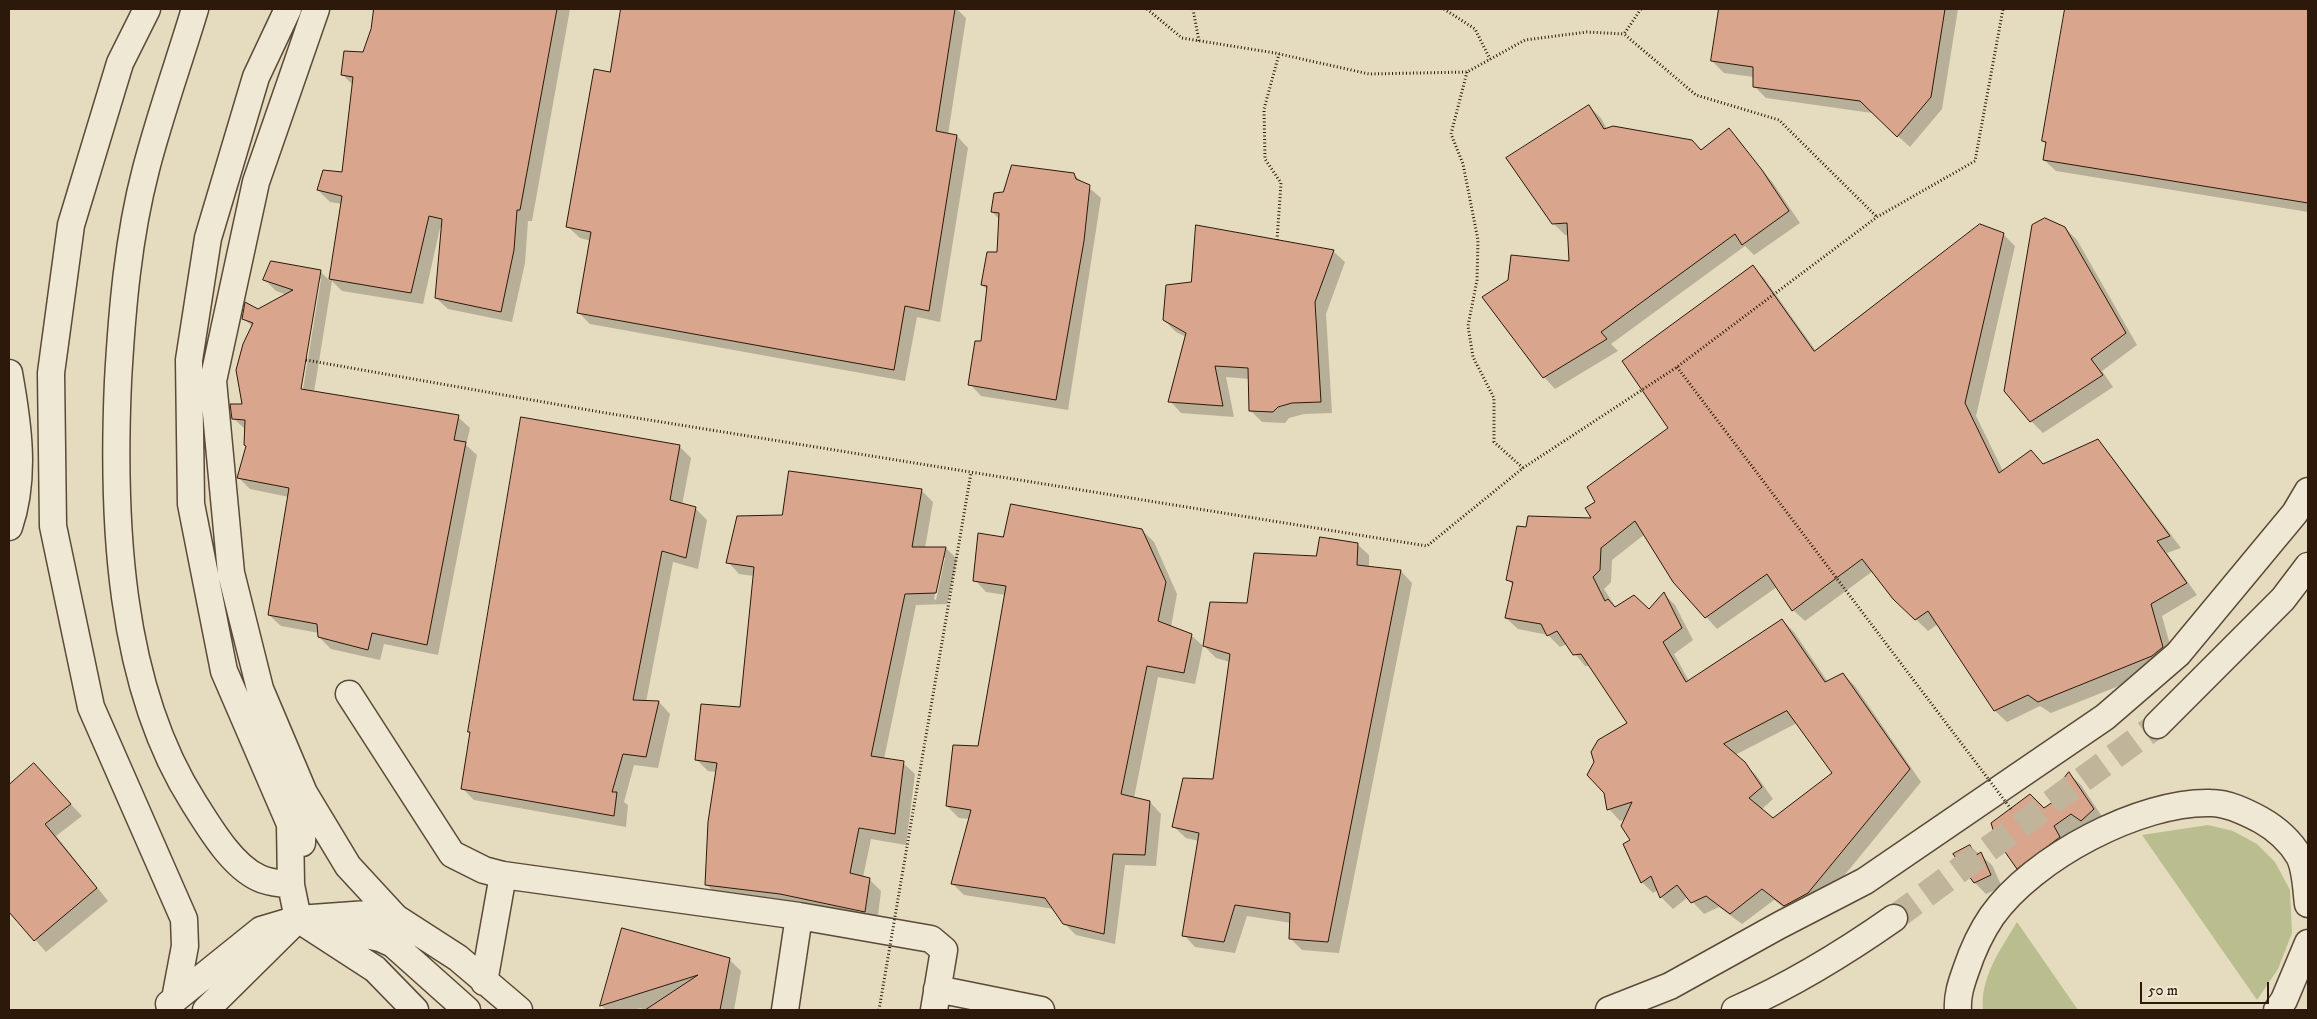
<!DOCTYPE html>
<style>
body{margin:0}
#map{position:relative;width:2317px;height:1019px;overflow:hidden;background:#e5dbbf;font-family:"IM FELL DW Pica",serif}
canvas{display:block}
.frame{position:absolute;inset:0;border:10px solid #2c190a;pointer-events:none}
.scale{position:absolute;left:2140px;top:982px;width:129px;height:22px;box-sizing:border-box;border:2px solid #2c190a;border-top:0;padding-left:6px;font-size:15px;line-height:18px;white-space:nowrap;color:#2c190a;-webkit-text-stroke:4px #eee8d5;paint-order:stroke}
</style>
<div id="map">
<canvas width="2317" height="1019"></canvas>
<div class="frame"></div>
<div class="scale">50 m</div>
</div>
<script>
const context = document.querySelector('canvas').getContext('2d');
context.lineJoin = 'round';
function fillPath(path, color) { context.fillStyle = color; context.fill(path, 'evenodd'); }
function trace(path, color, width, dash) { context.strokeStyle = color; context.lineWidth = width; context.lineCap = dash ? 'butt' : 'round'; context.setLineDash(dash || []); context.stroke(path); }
fillPath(new Path2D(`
 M2208,825l25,6 24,13 18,18 15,28 2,43 -14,36 -21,31 -115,-165z
 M2017,922l61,88h-95c-3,-33 18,-61 34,-88z`), '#babe8e');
fillPath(new Path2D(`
 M375,9h195l-38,212h-4l-3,42 -13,59 -64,-13 -12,-11 7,-70h-3l-17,76 -81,-13 -10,-10 -18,111 144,25 12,11 -4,17 11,10 -39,200 -54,-11 -4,16 -49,-11 -12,-12v-4l-38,-7 -12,-11 20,-118 -39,-8 -11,-11 8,-32 -1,-16 -13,-12 10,-13 10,-78 -10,-9 44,-23 -11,-4 -12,-12 56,-8 10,10 12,-77 -12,-2 -12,-12 25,-17 11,-87 -11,-11 20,-22 9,-24zM318,279h3l-19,116h-3z
 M622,9h335l9,9 -18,117 9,1 11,12 -28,174 -23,-5 -12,64 -315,-57 -12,-12 13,-71 -11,-3 -12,-11 43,-153z
 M1718,9h240l-16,100 -32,38 -38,-34 -106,-15 -12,-12v-9l-30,-4 -12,-12z
 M2066,9h242v203l-252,-41 -12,-11 2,-16 -3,-3z
 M1589,106l12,12 6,11 94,22 28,-21 44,53 27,40 -46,32 -9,-9 -134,98 7,7 -63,38 -11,-12 27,-114 -2,-28h-4l-12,-12z
 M1073,174l28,24 -33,212 -87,-14 -11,-12 13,-41 5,-53 -6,-5 16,-31 2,-34 -8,-8z
 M2065,228l12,12 60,105 -35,26 11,16 -70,46 -12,-12z
 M2003,234l12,12 -39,170 27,55 28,-19 13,13 54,-24 11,12 72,95 -14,5 30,42 -35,21 12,43 -10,9 -113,45 -11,-7 -33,16 -12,-11 -57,-87 -10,7 -34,-33 -21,-27 -68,50 -12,-11 -16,-23 -60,42 -43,-48 -29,-47 -33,26 -1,22 -7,7 12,19 33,3 15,-17 11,11 18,35 -19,14 15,27 93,-61 12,12 34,50 15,-8 12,12 66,96 -101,123 -24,12 -22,-17 -32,24 -23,-17 -15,7 -16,-17 -15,12 -12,-12 -3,-7 -5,3 -11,-11 -16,-63 -6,2 -11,-12 20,-86 -38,-57h-6l-18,-22 -7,3 -12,-12 -30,-6 -12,-11 7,-33 -5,-5 19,-52 67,-9 3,-17 73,-74 82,-162 12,12 52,73zM1797,723l37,50 -61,47 -12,-10 12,-11 -17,-24 -21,-20z
 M1333,251l12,11 -19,52 6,99 -28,1 -15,4 -4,5 -23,-1 -12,-12v-31l-24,-2 8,40 -53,-4 -11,-12 16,-64 -10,-5 -12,-12 28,-36z
 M679,446l12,12 -9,47 13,3 12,12 -9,49 -25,-7 -27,140h13l11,12 -12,54 -24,-3 -10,37 4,3 -2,22 -152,-27 -12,-12 9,-55 -2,-1z
 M921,490l12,12 -8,46h21l11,11 -10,45 -31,1 -32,154 19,4 12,11 -9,71 -35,-6 -8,38 6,2 12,12 -4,32 -159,-27 -12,-12 11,-112 -9,-1 -12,-12 45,-51 13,-132 -15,-2 -11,-12 55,-46zM942,558h3l-9,42 -2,-1z
 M1142,530l12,12 23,52 -6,33 20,8 12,11 -8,38 -37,-7 -24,121 16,4 11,12 -5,52 -31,-1 -10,79 -39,-9 -12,-12 -10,-14 -90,-14 -12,-12 18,-64 -11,-1 -12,-12 32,-59 27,-152 -20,-3 -11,-12 29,-42z
 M1357,544l12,11v13l32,3 11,12 -73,370 -37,-3 -12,-12 1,-15 -44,-7 -12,37 -40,-6 -11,-12 15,-94 -13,-3 -12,-11 40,-47 16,-118 -14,-4 -12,-12 44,-42 70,-47z
 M34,765l48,51 -26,20 52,65 -62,51 -37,-42v-123z
 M2069,774l12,11 24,36 -11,11 -11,-7 -19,13 -35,41 -11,-11 26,-59 24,-16z
 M1970,846l22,19 10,22 -16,7 -11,-11z
 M729,959l12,12 -7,39h-91l-2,-2 -8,2h-27l-5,-5z`), '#0003');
const building = new Path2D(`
 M374,9h183l-37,201h-3l-3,40 -13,62 -66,-14 7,-79 -13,-3 -18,77 -82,-14 13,-83 -25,-6 6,-20 19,2 11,-95 -12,-2 3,-24 19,1 8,-23z
 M621,9h334l-19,122 21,4 -28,176 -24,-5 -11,64 -317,-57 14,-81 -25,-5 28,-158 16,3z
 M1719,9h226l-14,88 -34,40 -37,-36 -107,-14v-20l-42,-6z
 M2065,9h243v194l-265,-43 3,-18 -4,-1z
 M1589,105l15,24 9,-3 79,14 9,10 28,-22 33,42 27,41 -47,34 -7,-11 -134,98 6,7 -64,39 -61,-81 26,-17 3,-25 58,6 -2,-38 -15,1 -46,-66z
 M1012,165l62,8 2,6 14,6 -6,56 -28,159 -88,-15 7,-44h6l6,-55 -6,-1 6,-33h10l2,-39 -8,-1 3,-19 9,-1z
 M2045,218l20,9 61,106 -35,26 12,16 -73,47 -26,-31 28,-166z
 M1980,224l24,9 -39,170 34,70 32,-23 12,14 55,-25 72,97 -13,5 30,42 -36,21 12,43 -11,9 -114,46 -10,-7 -34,16 -66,-100 -13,9 -22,-21 -31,-40 -70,52 -25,-37 -62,44 -32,-36 -38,-61 -34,27 -1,22 -7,7 12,24 3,-2 7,8 19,-12 15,14 15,-17 18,36 -19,14 23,40 96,-63 43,63 18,-9 67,96 -102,124 -24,13 -22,-17 -32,25 -24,-18 -15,7 -14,-18 -17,13 -9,-22 -10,7 -18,-39 7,-4 -9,-14 11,-24 -25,8 -3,-17 -17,-18 7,-13 -3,-10 7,-12 29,-17 -46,-69 -8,1 -16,-24 -10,5 -6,-12 -36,-6 8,-36 -7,-2 11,-54 9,1 2,-11 63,2 -6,-10 10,-6 -8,-15 81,-59 -46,-67 131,-96 61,86zM1787,711l45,62 -59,45 -24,-20 13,-11 -17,-25 -21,-18z
 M1196,225l138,25 -19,52 6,100 -29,1 -14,4 -5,5 -24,-1 -1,-43 -33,-2 8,40 -55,-4 18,-69 -23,-13 3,-35 25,-3z
 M271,261l50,9 -20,119 158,26 -5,25 12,2 -39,203 -55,-12 -4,17 -50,-13 -1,-13 -49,-9 21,-127 -52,-10 9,-32 -2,-1 1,-25 -13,-1 -2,-15h12l-6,-34 7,-26 10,-21 -11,-4 3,-17 13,7 35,-19 -30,-10z
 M521,417l159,28 -10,55 26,7 -10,51 -24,-7 -29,149 26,1 -13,56 -23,-3 -11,38h5l-3,24 -153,-27 9,-57h-2z
 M789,471l133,18 -10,58h34l-10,46 -31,1 -34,162 33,5 -9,73 -36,-6 -9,45 20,5 -5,34 -85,-18 -75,-9 3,-63 9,-59 -22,-3 6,-56 39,3 14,-140 -28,-4 11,-47 45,-1z
 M1011,504l131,25 24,53 -8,39 34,13 -8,39 -37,-7 -26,128 29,7 -5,54 -32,-1 -9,80 -41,-10 -18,-26 -94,-14 20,-74 -25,-4 7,-61 25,1 28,-160 -33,-5 5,-48 25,4z
 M1320,537l38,6 -1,22 44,5 -73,372 -39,-3 1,-26 -55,-8 -11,37 -42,-6 17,-103 -27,-6 11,-49 30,1 17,-125 -27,-8 7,-44 37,1 7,-50 62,3z
 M34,763l37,41 -26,20 52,64 -63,53 -25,-29v-127z
 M2069,772l25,37 -13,12 -10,-7 -17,12 6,11 -43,32 -21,-30 -5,-16 39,-29 14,14 22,-15 -7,-8z
 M1970,845l5,11 6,-4 10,23 -17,8 -21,-29z
 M622,928l108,30 -10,52h-75l53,-35 -98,31z`);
fillPath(building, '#d9a68d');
trace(building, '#2c190a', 1);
trace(new Path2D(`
 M1894,918l263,-193`), '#c0b49b', 26, [26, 13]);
const minor = new Path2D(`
 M147,9l-27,54 -49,162 -20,148 2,153 38,181 93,212 1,27 -10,53
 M195,9c-16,53 -35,106 -49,160 -18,69 -24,141 -28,212 -6,137 0,303 76,422 15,24 38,63 65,75 10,5 21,5 32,7
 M288,9l-32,68 -48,161 -19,122 2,144 33,167 66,153 1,61 7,34 77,50 40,41
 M9,373c9,50 17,105 0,154
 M349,694l103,160 32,16 19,5 296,41 132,23 13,11 -10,60
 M2157,725l126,-126 25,-33
 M304,793l44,73 48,52
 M302,843l2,-50 -44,-104 -29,-116 -18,-192 43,-199 60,-173
 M484,982l19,-107
 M937,989l104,21
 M169,1004l92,-74 37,-11 70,-5 28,4 62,40 61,52
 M206,1010l92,-91 82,19 13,6 74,66
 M785,1010l14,-94
 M1609,1010l61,-24 110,-61 85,-44 240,-164 73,-63 117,-141 13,-22
 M1735,1010c55,-24 109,-57 159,-92
 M1958,1010c-1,-14 3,-26 8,-40 6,-18 15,-38 26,-54 41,-58 148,-115 219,-113 17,0 35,9 50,17 14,8 29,21 38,36 7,13 7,33 9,48
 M2277,1010l7,-10 24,-57`);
trace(minor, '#5a4a37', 29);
trace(new Path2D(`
 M1147,9l35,29 93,15 94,21 98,-2 58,-32 62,-8 37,2
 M1193,9l6,32
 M1444,9l31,20 15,30
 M1641,9l-17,25 72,61 83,25 98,97
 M1467,72l-16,62 12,30 15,76 -1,40 -9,46 5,31 21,41v44l29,26
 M1277,240l4,-57 -16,-24 -1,-50 15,-55
 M306,360l294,52 827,134 96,-78 154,-101 200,-150 98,-56 28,-152`), '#2c190a', 3, [1, 2.5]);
trace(minor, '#eee8d5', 26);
trace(new Path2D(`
 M1677,367l334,442
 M879,1010l92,-537`), '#2c190a', 3, [1, 2.5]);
</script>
